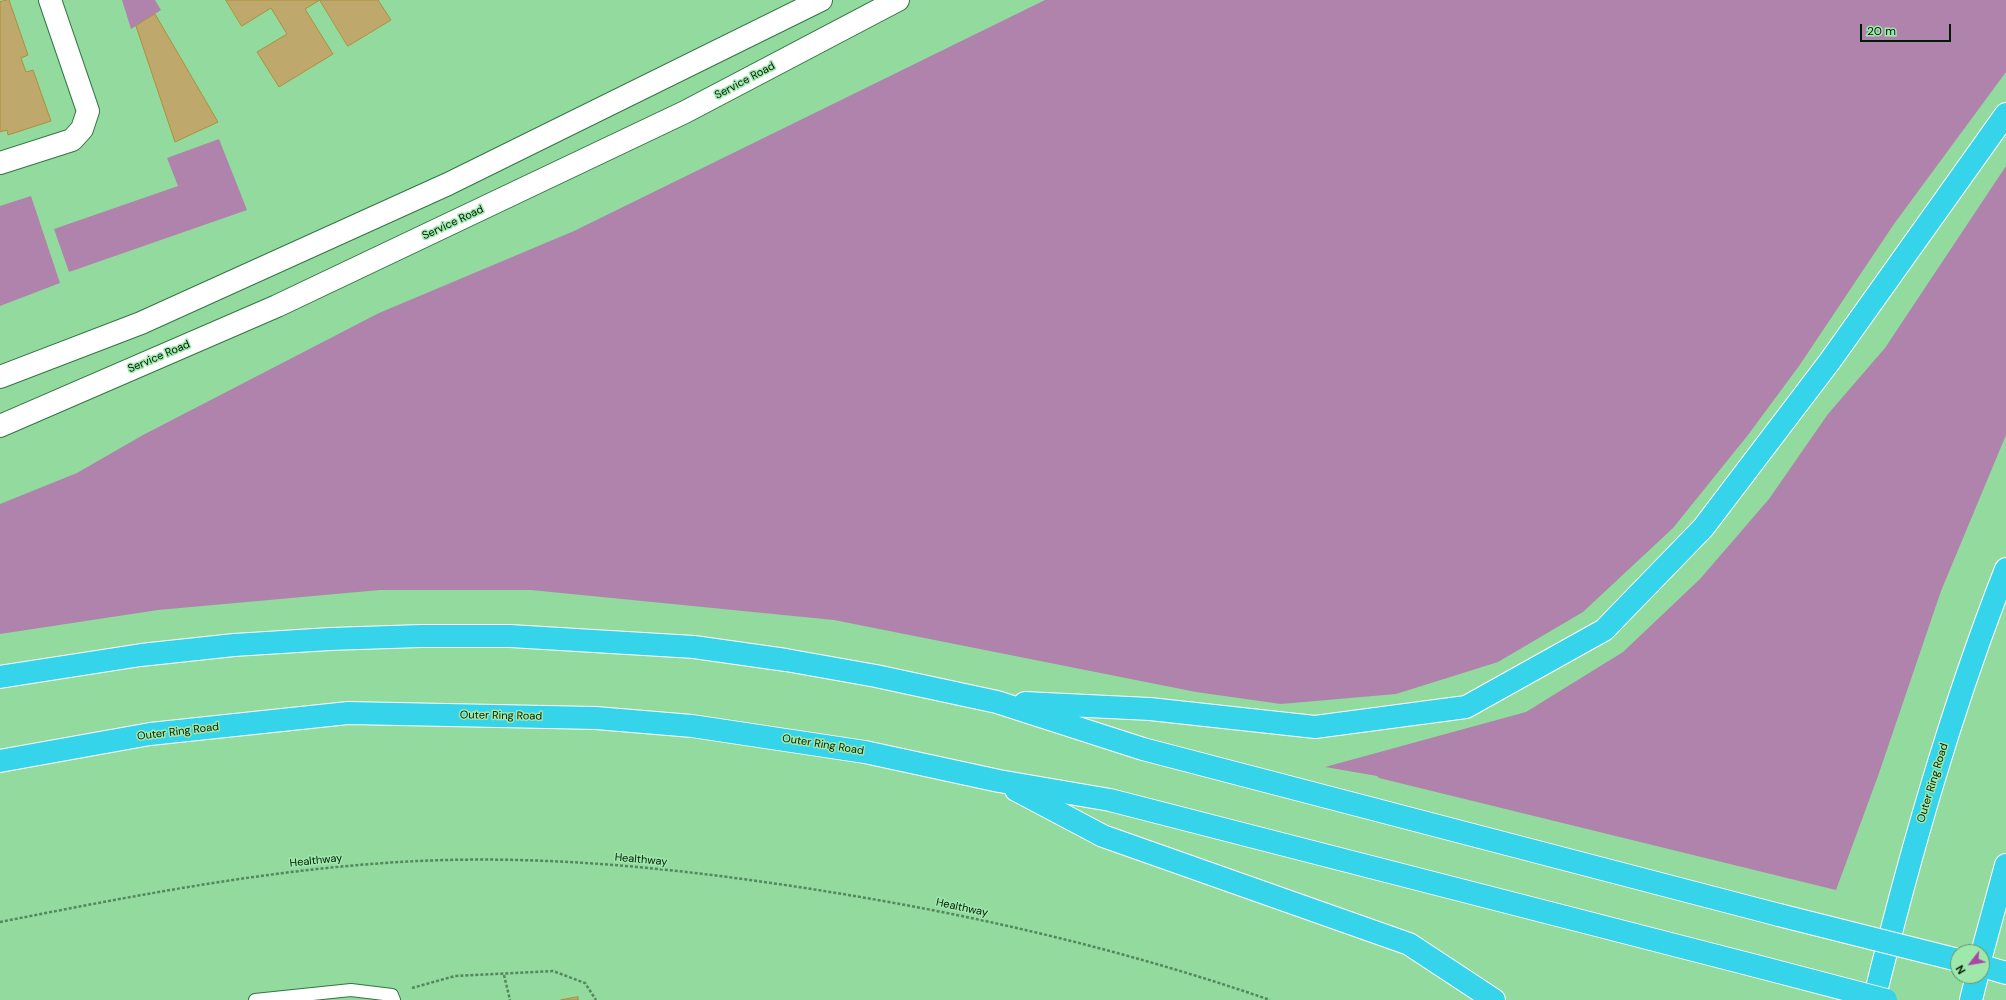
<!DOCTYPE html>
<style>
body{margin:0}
#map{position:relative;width:2006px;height:1000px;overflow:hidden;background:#93da9f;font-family:"DM Sans",sans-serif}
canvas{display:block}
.north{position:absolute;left:1950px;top:944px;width:40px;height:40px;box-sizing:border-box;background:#9fe8ac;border:1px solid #5f966a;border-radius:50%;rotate:239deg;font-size:11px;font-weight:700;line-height:16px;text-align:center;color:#001b06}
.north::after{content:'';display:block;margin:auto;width:14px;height:18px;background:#ac45a8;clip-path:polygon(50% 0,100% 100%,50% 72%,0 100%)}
.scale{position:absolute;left:1860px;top:24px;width:91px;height:18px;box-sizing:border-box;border:2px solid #001b06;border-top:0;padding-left:5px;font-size:12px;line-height:14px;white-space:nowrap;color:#001b06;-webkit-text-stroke:3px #9fe8ac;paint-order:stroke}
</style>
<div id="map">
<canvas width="2006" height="1000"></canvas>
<div class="north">N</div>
<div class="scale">20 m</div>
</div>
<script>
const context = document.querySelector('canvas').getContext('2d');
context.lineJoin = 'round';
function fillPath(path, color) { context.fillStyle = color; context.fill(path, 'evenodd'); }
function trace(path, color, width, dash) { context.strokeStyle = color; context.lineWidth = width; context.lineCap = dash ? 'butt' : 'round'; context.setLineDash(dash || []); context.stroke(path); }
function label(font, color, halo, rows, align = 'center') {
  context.font = font + ' "DM Sans",sans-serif'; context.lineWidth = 3; context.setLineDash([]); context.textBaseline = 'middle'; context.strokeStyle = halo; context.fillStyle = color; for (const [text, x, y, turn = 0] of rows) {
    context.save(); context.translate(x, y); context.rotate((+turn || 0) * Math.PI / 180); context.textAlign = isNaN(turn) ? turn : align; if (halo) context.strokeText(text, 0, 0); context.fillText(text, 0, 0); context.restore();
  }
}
fillPath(new Path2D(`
 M122,0h33l6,10 -30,19z
 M1045,0h961v72l-112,152 -95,142 -51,69 -75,93 -90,84 -85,50 -102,32 -115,10 -85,-12 -362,-72 -303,-30h-151l-222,20 -158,24v-130l77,-31 66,-38 236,-122 195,-82z
 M219,139l28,71 -178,62 -15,-43 124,-43 -11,-28z
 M2006,166v269l-65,156 -63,185 -42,114 -457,-112 -2,-2 -52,-9 201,-55 97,-60 77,-73 69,-80 59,-85 57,-66z
 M31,196l29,87 -60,23v-100z`), '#b083ac');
const building = new Path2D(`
 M9,0l19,55 -7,3 5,14 7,-2 18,51 -43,14 -1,-5 -7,2v-130z
 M226,0h94l-15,9 28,45 -54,33 -22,-35 30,-18 -16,-26 -29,18z
 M320,0h58l13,20 -43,26z
 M155,14l63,108 -43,20 -39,-116z
 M578,997v3h-17z`);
fillPath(building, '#bfa86c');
trace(building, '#ae8f3a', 1);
const lane = new Path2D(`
 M255,1000l96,-10 41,5 2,5`);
const street = new Path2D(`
 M0,163l72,-23 10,-11 6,-18 -38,-111`);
const secondary = new Path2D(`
 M0,377l141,-54 307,-139 373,-184
 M0,426l277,-120 408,-194 213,-112`);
const highway = new Path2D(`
 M0,677l141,-22 93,-10 96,-6 91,-3h89l184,11 92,13 90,16 121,26 146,47 636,166
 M1025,703l125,6 165,18 151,-20 138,-77 99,-102 127,-167 176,-247
 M0,761l150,-27 198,-21 248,5 96,8 173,26 134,29 111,19 646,166
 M1016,790l87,46 306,108 85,56
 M1982,953l24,-88
 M1982,966l24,7
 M1874,1000c36,-146 77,-291 132,-431
 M1971,1000l6,-24`);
trace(lane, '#307641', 14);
trace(street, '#307641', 24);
trace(secondary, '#307641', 24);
trace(highway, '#fff', 24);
trace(new Path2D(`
 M0,922c127,-25 255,-50 384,-59 138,-10 277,3 414,24 160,24 319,60 472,113
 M504,975l6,25
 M412,988l43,-12 98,-5 32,12 11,17`), '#53875d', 2.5, [3, 2]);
trace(lane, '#fff', 12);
trace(street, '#fff', 22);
trace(secondary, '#fff', 22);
trace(highway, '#36d4ea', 22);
const highwayBridge = new Path2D(`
 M1779,915l179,45
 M1756,966l130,34`);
trace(highwayBridge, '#fff', 24, []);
trace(highwayBridge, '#36d4ea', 22);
label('11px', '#001b06', '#9fe8ac', [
 ["Service Road",745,81,-28],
 ["Service Road",453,223,-25],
 ["Service Road",159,357,-23],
 ["Outer Ring Road",501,716,1],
 ["Outer Ring Road",178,732,-7],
 ["Outer Ring Road",823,745,9],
 ["Outer Ring Road",1933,783,-73],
 ["Healthway",641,860,5],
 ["Healthway",316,861,-6],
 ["Healthway",962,908,12]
]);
</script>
